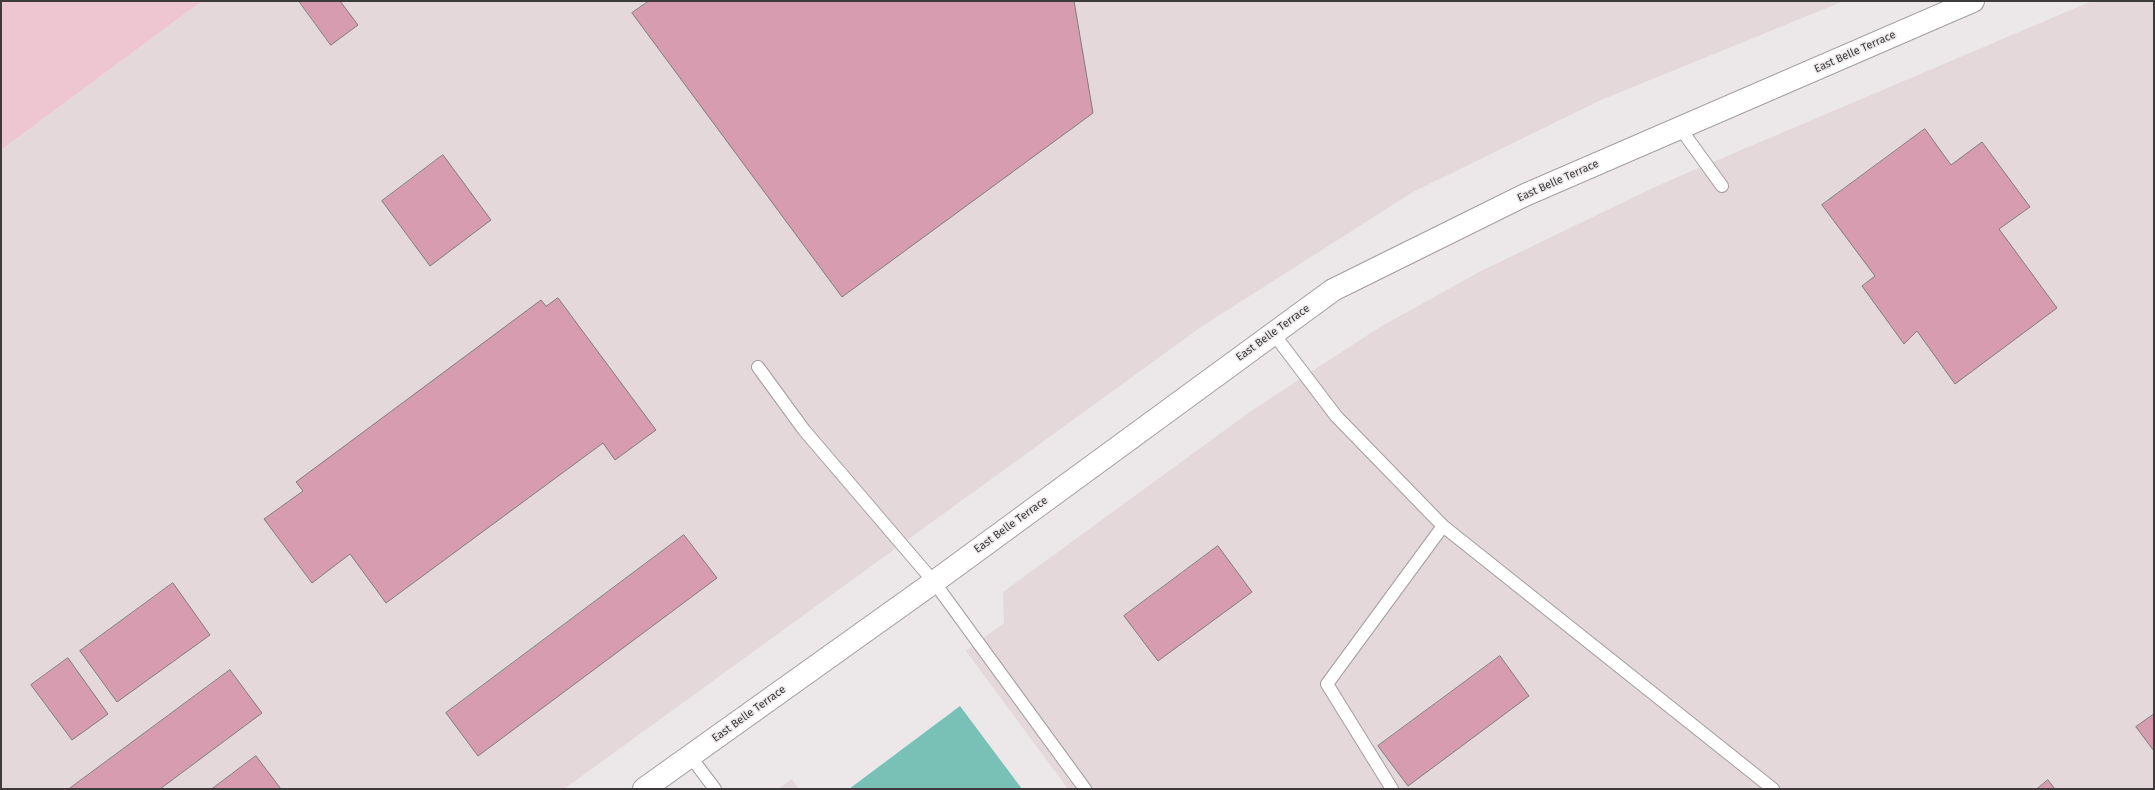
<!DOCTYPE html>
<style>
body{margin:0}
#map{position:relative;width:2155px;height:790px;overflow:hidden;background:#ece8e9;font-family:"Fira Sans",sans-serif}
canvas{display:block}
.frame{position:absolute;inset:0;border:2px solid #3c3a3b;pointer-events:none}
</style>
<div id="map">
<canvas width="2155" height="790"></canvas>
<div class="frame"></div>
</div>
<script>
const context = document.querySelector('canvas').getContext('2d');
context.lineJoin = 'round';
function fillPath(path, color) { context.fillStyle = color; context.fill(path, 'evenodd'); }
function trace(path, color, width, dash) { context.strokeStyle = color; context.lineWidth = width; context.lineCap = dash ? 'butt' : 'round'; context.setLineDash(dash || []); context.stroke(path); }
function label(font, color, halo, rows, align = 'center') {
  context.font = font + ' "Fira Sans",sans-serif'; context.lineWidth = 3; context.setLineDash([]); context.textBaseline = 'middle'; context.strokeStyle = halo; context.fillStyle = color; for (const [text, x, y, turn = 0] of rows) {
    context.save(); context.translate(x, y); context.rotate((+turn || 0) * Math.PI / 180); context.textAlign = isNaN(turn) ? turn : align; if (halo) context.strokeText(text, 0, 0); context.fillText(text, 0, 0); context.restore();
  }
}
fillPath(new Path2D(`
 M202,1h1642l-243,99 -188,92 -212,135 -637,462h-563v-639z
 M2092,1h62v788h-1086l-102,-138 38,-28 -1,-31 248,-181 129,-84 101,-56 178,-86z
 M792,779l7,10h-21z`), '#e4d8db');
fillPath(new Path2D(`
 M1,1h201l-201,149z`), '#eec6d2');
fillPath(new Path2D(`
 M960,706l62,83h-173z`), '#79c1b6');
const building = new Path2D(`
 M299,1h41l18,24 -27,20z
 M649,1h425l19,112 -251,184 -210,-284z
 M1925,129l26,36 31,-23 48,65 -31,22 58,79 -102,76 -38,-53 -13,13 -42,-58 13,-10 -53,-71z
 M443,155l48,65 -61,46 -48,-65z
 M558,298l98,132 -41,30 -12,-17 -217,160 -36,-49 -38,29 -48,-64 39,-28 -7,-9 245,-182 5,6z
 M684,535l33,43 -239,178 -32,-43z
 M1218,546l34,46 -94,69 -34,-45z
 M173,583l37,52 -93,67 -37,-51z
 M1500,656l29,40 -121,90 -30,-40z
 M68,658l40,56 -36,26 -41,-55z
 M230,670l32,43 -102,76h-91z
 M2154,714v37l-18,-24z
 M256,756l25,33h-69z
 M2048,780l7,9h-18z`);
fillPath(building, '#d79caf');
trace(building, '#807d7e', 1);
const service = new Path2D(`
 M1680,128l42,58
 M1273,333l63,83 107,110 330,263
 M758,367l46,63 130,152 151,207
 M690,756l25,33
 M1392,789l-65,-105 116,-158`);
const minor = new Path2D(`
 M644,789l290,-207 399,-292 192,-95 448,-194`);
trace(service, '#a29e9f', 14);
trace(minor, '#a29e9f', 24);
trace(service, '#fff', 12);
trace(minor, '#fff', 22);
label('11px', '#3c3a3b', '#ece8e9', [
 ["East Belle Terrace",1855,52,-24],
 ["East Belle Terrace",1558,181,-24],
 ["East Belle Terrace",1273,333,-36],
 ["East Belle Terrace",1011,525,-36],
 ["East Belle Terrace",749,714,-36]
]);
</script>
